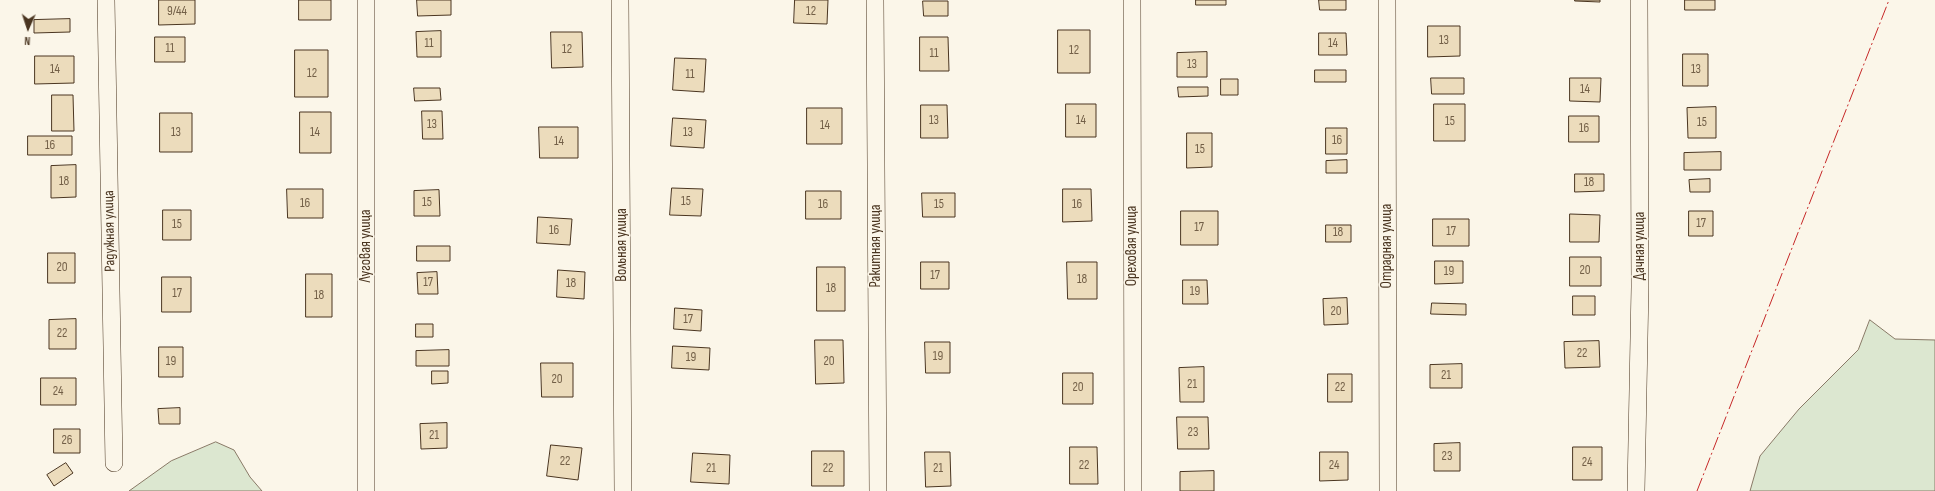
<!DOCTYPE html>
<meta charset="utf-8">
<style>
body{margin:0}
#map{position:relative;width:1935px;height:491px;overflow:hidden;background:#fbf6e9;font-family:"Sofia Sans Condensed",sans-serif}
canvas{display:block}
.north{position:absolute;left:8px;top:8px;width:40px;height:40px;-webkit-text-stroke:3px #fbf6e9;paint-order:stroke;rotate:183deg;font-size:11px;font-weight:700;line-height:16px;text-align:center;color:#4a3520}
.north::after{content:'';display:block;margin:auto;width:14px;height:18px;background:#4a3520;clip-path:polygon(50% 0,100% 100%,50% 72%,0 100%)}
</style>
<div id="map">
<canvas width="1935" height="491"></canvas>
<div class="north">N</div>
</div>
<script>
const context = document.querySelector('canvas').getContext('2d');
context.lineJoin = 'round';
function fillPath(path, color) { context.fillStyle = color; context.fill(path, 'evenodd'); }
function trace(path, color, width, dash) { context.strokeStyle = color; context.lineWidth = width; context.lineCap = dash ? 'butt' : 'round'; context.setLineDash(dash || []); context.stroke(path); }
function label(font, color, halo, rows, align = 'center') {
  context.font = font + ' "Sofia Sans Condensed",sans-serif'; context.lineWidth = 3; context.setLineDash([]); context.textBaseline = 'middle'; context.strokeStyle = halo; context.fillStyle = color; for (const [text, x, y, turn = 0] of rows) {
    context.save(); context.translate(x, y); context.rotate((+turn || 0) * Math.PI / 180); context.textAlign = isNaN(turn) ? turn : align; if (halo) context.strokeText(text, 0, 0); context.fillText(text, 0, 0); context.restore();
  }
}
const green = new Path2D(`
 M1870,320l25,19 40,1v151h-185l10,-35 39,-47 59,-59z
 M216,442l18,8 16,27 12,14h-133l42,-30z`);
fillPath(green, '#dce7d0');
trace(green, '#887966', 1);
const building = new Path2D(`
 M159,0h36v24l-36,1z
 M299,0h32v20h-32z
 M417,0h34v15l-33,1z
 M795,0h33l-1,24 -33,-1z
 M1196,0h30v5h-30z
 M1319,0h27v10h-26z
 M1575,0h25v2l-25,-1z
 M1685,0h30v10h-30z
 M923,1h25v15h-24z
 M70,19v13l-36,1v-13z
 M1428,26h32v30l-32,1z
 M1058,30h32v43h-32z
 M441,31v26h-24l-1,-25z
 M551,32h31l1,35 -31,1z
 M1319,33h27l1,22h-28z
 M155,37h30v25h-30z
 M920,37h28l1,34h-29z
 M295,50h33v47h-33z
 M1207,52v25h-30v-24z
 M1683,54h25v32h-25z
 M35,56h39v27l-39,1z
 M675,58l31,1 -2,33 -31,-2z
 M1315,70h31v12h-31z
 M1431,78h33v16h-32z
 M1570,78h31l-1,24 -30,-1z
 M1221,79h17v16h-17z
 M1178,87h30v9l-29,1z
 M414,88h26l1,12 -26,1z
 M52,95h21l1,36h-22z
 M1066,104h30v33h-30z
 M1434,104h31v37h-31z
 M921,105h26l1,33h-27z
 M1716,107v31h-28l-1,-30z
 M807,108h35v36h-35z
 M422,111h20l1,28h-20z
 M300,112h31v41h-31z
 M160,113h32v39h-32z
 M1569,116h30v26h-30z
 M673,118l33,2 -2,28 -33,-2z
 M539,127h39v31h-38z
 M1326,128h21v26h-21z
 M1187,133h25v34l-25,1z
 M28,136h44v19h-44z
 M1721,152v18h-37v-17z
 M1347,160v13h-21v-12z
 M76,165v32l-25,1v-32z
 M1575,174h29v17l-29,1z
 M1710,179v13h-20l-1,-12z
 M672,188l31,1 -2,27 -31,-1z
 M287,189h36v29h-35z
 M1063,189h28l1,32 -29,1z
 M439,190l1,26h-26v-25z
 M806,191h35v28h-35z
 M922,193h33v24h-32z
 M163,210h28v30h-28z
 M1181,211h37v34h-37z
 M1689,211h24v25h-24z
 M1570,214l30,1 -1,27h-29z
 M538,217l34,2 -2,26 -33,-2z
 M1433,219h36v27h-36z
 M1326,225h25v17h-25z
 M417,246h33v15h-33z
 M48,253h27v30h-27z
 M1570,257h31v29h-31z
 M1435,261h28v22l-28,1z
 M921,262h28v27h-28z
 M1067,262h30v37h-29z
 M817,267h28v44h-28z
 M558,270l27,2 -1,27 -27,-2z
 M437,272l1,22h-20l-1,-21z
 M306,274h26v43h-26z
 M162,277h29v35h-29z
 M1183,280h24l1,24h-25z
 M1573,296h22v19h-22z
 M1347,298l1,26 -24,1 -1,-26z
 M1432,303l34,1v11l-35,-1z
 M675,308l27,2 -1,21 -27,-2z
 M76,319v30h-27v-29z
 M416,324h17v13h-17z
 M815,340h28l1,43 -28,1z
 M1599,341l1,26 -35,1 -1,-26z
 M925,342h25v31h-24z
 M673,346l37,2 -1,22 -37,-2z
 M159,347h24v30h-24z
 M449,350v16h-33v-15z
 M541,363h32v34h-31z
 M1462,364v24h-32v-23z
 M1204,367v35h-24l-1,-34z
 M432,371h16v12l-16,1z
 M1063,373h30v31h-30z
 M1328,374h24v28h-24z
 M41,378h35v27h-35z
 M180,408v16h-21l-1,-15z
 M1177,417h31l1,32h-31z
 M447,423v25l-26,1 -1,-25z
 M54,429h26v24h-26z
 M1460,443v28h-26v-27z
 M551,445l31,3 -4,32 -31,-4z
 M1070,447h27l1,37h-28z
 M1573,447h29v33h-29z
 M812,451h32v35h-32z
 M925,452h25l1,34 -25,1z
 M1320,452h28v28l-28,1z
 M693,453l37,2 -1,29 -38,-2z
 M66,463l7,10 -19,13 -7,-11z
 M1214,471v20h-34v-19z`);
fillPath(building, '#ecdcbc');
trace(building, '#4a3520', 1);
const minor = new Path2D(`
 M106,0l8,463
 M620,0l3,491
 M875,0l3,491
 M1132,0l1,491
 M1387,0l1,491
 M366,491v-491
 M1636,491l4,-204 -1,-287`);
trace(minor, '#4a3520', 18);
trace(minor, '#fbf6e9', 17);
trace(new Path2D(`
 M1697,491l192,-491`), '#c62828', 1, [14, 3, 2, 3]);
label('13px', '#725f47', null, [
 ["9/44",177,12],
 ["12",811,12],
 ["13",1444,41],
 ["11",429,44],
 ["14",1333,44],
 ["11",170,49],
 ["12",567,50],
 ["12",1074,51],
 ["11",934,54],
 ["13",1192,65],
 ["14",55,70],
 ["13",1696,70],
 ["12",312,74],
 ["11",690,75],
 ["14",1585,90],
 ["13",934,121],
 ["14",1081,121],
 ["15",1450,122],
 ["15",1702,123],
 ["13",432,125],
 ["14",825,126],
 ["16",1584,129],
 ["13",176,133],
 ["14",315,133],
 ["13",688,133],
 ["16",1337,141],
 ["14",559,142],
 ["16",50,146],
 ["15",1200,150],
 ["18",64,182],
 ["18",1589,183],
 ["15",686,202],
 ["15",427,203],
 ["16",305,204],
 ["16",823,205],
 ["15",939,205],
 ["16",1077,205],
 ["17",1701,224],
 ["15",177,225],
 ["17",1199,228],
 ["16",554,231],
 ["17",1451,232],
 ["18",1338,233],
 ["20",62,268],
 ["20",1585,271],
 ["19",1449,272],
 ["17",935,276],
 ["18",1082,280],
 ["17",428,283],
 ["18",571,284],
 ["18",831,289],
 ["19",1195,292],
 ["17",177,294],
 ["18",319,296],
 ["20",1336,312],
 ["17",688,320],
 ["22",62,334],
 ["22",1582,354],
 ["19",938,357],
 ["19",691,358],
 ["19",171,362],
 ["20",829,362],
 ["21",1446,376],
 ["20",557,380],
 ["21",1192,385],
 ["20",1078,388],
 ["22",1340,388],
 ["24",58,392],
 ["23",1193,433],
 ["21",434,436],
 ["26",67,441],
 ["23",1447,457],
 ["22",565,462],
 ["24",1587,463],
 ["22",1084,466],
 ["24",1334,466],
 ["21",711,469],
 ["22",828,469],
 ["21",938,469]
]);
label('15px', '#4a3520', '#fbf6e9', [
 ["Радужная улица",110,231,-91],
 ["Вольная улица",622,245,-90],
 ["Луговая улица",366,246,-90],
 ["Ракитная улица",876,246,-90],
 ["Ореховая улица",1132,246,-90],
 ["Отрадная улица",1387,246,-90],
 ["Дачная улица",1640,246,-90]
]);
</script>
